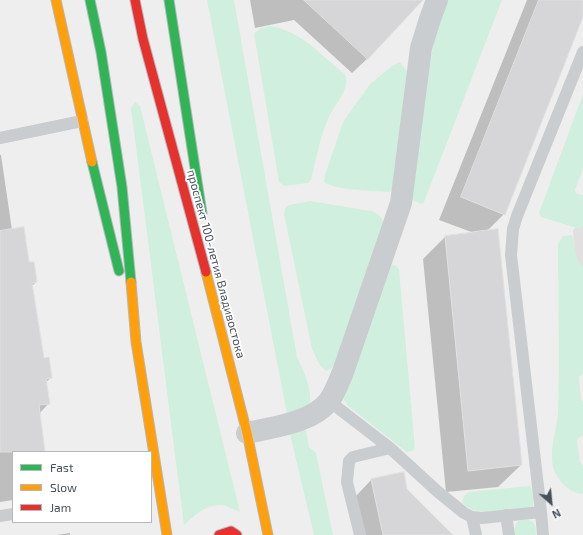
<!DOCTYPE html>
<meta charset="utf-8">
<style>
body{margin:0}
#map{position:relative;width:583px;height:535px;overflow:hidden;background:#efeeee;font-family:"Exo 2",sans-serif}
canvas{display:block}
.legend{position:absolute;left:12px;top:451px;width:140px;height:72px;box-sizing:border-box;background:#fff;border:1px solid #b5b9bd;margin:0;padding:5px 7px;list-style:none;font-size:12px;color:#45505b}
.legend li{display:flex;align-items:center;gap:8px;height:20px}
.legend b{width:20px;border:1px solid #b5b9bd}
.north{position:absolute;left:531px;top:483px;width:40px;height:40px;-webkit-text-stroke:3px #fff;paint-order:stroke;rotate:153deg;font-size:11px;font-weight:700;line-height:16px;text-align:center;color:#45505b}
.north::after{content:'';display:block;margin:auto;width:14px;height:18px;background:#45505b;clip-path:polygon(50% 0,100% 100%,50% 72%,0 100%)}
</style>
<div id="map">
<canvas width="583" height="535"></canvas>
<ul class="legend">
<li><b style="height:5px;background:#30b455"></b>Fast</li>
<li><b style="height:5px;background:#ff9f0a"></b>Slow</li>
<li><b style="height:5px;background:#e5322d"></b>Jam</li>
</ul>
<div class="north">N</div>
</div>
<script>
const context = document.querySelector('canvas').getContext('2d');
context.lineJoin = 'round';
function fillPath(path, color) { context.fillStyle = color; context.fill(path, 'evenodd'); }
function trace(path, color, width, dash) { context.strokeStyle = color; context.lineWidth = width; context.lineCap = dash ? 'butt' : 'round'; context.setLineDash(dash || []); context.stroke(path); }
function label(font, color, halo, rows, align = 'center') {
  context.font = font + ' "Exo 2",sans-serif'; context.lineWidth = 3.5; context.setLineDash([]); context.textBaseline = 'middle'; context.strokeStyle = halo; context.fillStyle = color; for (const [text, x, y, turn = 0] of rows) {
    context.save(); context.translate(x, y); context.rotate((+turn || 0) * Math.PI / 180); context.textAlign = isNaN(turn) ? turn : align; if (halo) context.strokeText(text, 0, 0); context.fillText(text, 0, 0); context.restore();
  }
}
fillPath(new Path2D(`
 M580,223h3v116l-10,-109z`), '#e1dfe0');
fillPath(new Path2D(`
 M207,0h27l63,357c7,15 15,31 13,48l-23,9z
 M446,0h56l-78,202 -3,2 -10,-5 17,-127 10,-49z
 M270,26c32,5 50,29 75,48 6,16 -11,30 -17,45 -8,17 -12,42 -17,61l-3,3 -24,3 -5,-4 -25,-149 7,-5z
 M400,62l8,11 -15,115 -4,4c-13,-1 -57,-2 -65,-10l1,-7 17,-50 3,-6 25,-35 22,-18z
 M583,94v75l-8,21 2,4 6,1v31l-3,3 -39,-12 -2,-4z
 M135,102l5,4 100,406c-5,-2 -12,-6 -18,-7 -16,-1 -27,10 -38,20 -18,-139 -35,-278 -53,-417z
 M310,201l61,10c6,2 10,4 12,11l-48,142 -4,5 -5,2 -7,-7 -7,-15 -28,-135 1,-6 4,-3z
 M572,235c5,11 1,23 11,32v106l-4,4 2,22 2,3v34l-3,1 -3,3 3,22 3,4v28c-12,0 -25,-13 -29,-24 -6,-19 3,-39 4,-58 2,-56 0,-112 0,-168l5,-8z
 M394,265l3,2 2,3 16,178 -3,3 -5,1 -59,-46 -4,-6 -1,-4 47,-130z
 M306,429l3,18 7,6 17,82h-19l-24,-101z
 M530,486c3,4 5,15 3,21 -16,1 -46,8 -60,3 -5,-2 -7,-4 -11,-8l2,-6 5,-4z
 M525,519c10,2 11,6 11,16h-21v-9l3,-5z`), '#d1efde');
fillPath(new Path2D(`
 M250,0h157l-39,58 -16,15 -58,-53 -39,8z
 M527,0h56v14l-79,200 -18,18 35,233 -23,22 -52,5 -23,-233 22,-22 29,-4 -35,-13z
 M0,155h1l11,75 24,52 -4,4 11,73 8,19 -5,4 3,21 -10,11 5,38h-31v48l-13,2z
 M371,480l35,10 45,45h-88l-8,-38z
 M70,533v2h-13z`), '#0003');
const building = new Path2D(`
 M304,0h119l-55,59z
 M539,0h44v17l-78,198 -44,-18z
 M24,227l5,35h5l3,20 -5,1 12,75 5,-1 3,21 -6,1 4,25 -11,1 6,47h-45v-221z
 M498,229l24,236 -54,6 -23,-235z
 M404,472l3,17 46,46h-70l-12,-56z`);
fillPath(building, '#d6d6d8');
trace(building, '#e0e0e1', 1);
const fast = new Path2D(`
 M90,0l11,52 21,135 9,95
 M169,0l33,213
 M92,162l27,109`);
const slow = new Path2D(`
 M56,0l36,162
 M206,272l41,161 21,102
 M131,282l5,60 31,193`);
const jam = new Path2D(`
 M135,0l8,39 63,233
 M219,535l12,-4 6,4`);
trace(fast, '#b3b8be', 11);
trace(slow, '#b3b8be', 11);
trace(jam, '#b3b8be', 11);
trace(new Path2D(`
 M0,138l82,-17
 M329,401l61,47 47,43 27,22 8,4 10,1 59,-6 -30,-257 2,-26 4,-13 66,-164
 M541,512l2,23
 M506,515l3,20
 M0,516l13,-2
 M472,517l4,18
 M360,535l-13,-53 2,-21 4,-4 37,-9`), '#cacdcf', 12);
trace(new Path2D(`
 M247,433c26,-6 65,-10 82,-32 6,-8 10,-20 14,-29l58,-169 20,-155 9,-29 7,-19`), '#cacdcf', 22);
trace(fast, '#30b455', 9);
trace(slow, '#ff9f0a', 9);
trace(jam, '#e5322d', 9);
label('12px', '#45505b', '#fff', [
 ["проспект 100-летия Владивостока",216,264,75]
]);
</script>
